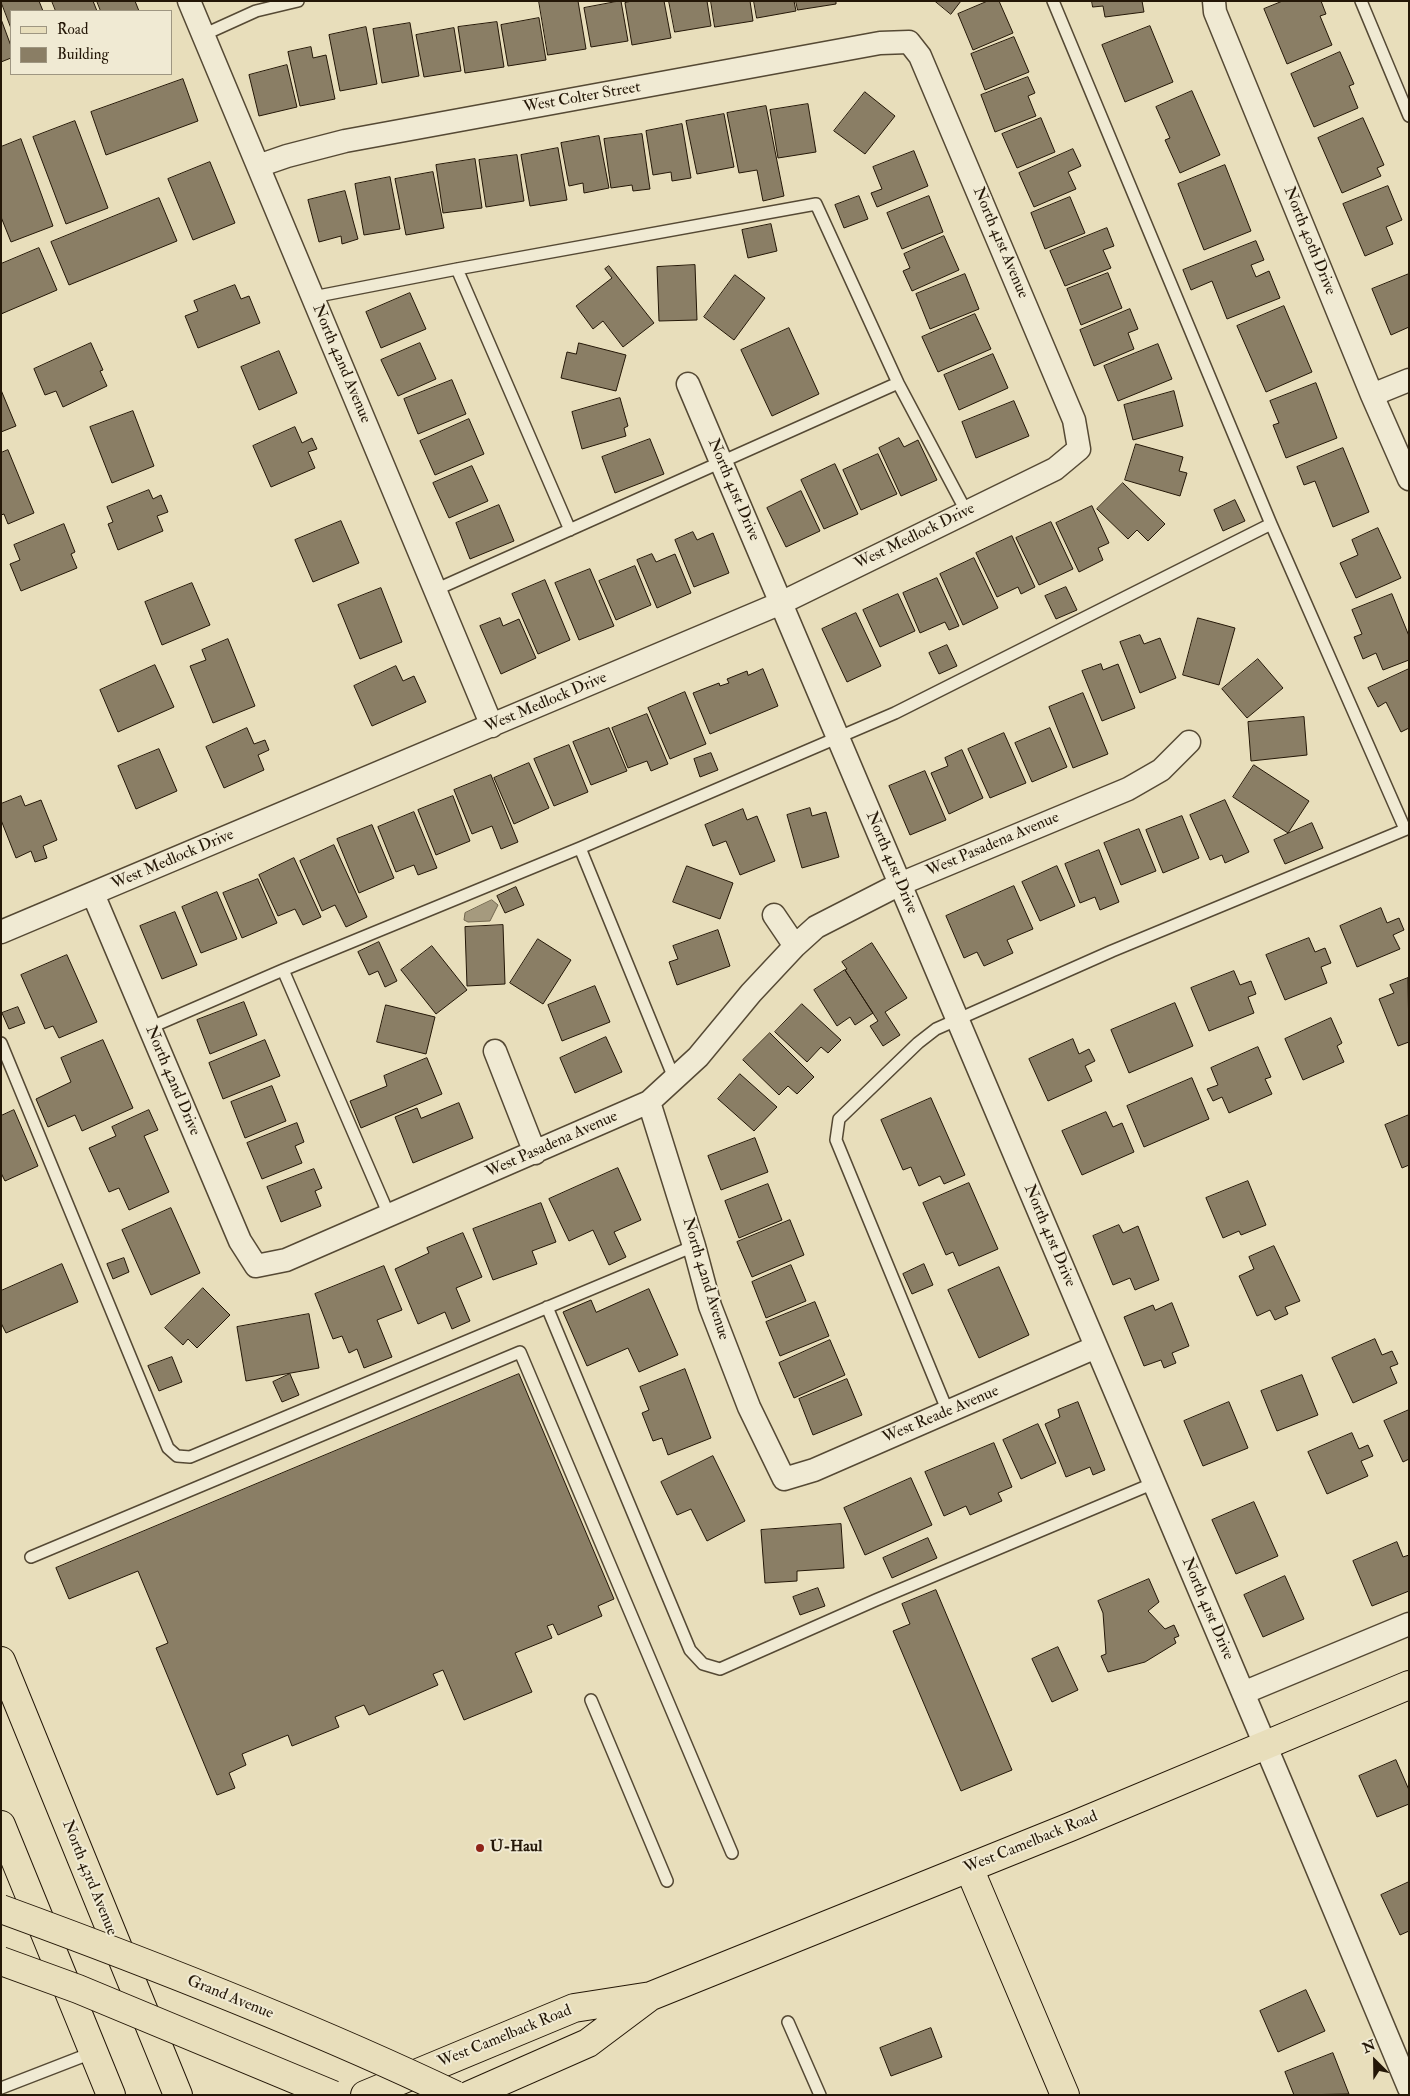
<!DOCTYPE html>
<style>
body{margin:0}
#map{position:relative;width:1410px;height:2096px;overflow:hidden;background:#e8debb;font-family:"IM FELL Double Pica",serif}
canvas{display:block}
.frame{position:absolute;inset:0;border:2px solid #241707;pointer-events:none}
.legend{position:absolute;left:10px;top:10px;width:162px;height:65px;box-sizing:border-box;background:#f0ead3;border:1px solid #9e9681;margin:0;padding:6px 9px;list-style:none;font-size:15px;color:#241707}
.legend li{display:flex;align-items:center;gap:10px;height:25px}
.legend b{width:25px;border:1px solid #9e9681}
.north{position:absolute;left:1350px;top:2036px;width:50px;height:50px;-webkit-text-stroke:4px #f0ead3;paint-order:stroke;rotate:337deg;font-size:14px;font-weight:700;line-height:20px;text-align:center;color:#241707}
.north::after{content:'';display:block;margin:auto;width:18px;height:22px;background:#241707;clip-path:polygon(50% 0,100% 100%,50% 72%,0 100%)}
</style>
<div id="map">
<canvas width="1410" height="2096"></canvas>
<div class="frame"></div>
<ul class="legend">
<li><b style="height:6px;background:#e8debb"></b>Road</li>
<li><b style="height:14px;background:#8a7e65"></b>Building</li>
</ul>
<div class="north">N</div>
</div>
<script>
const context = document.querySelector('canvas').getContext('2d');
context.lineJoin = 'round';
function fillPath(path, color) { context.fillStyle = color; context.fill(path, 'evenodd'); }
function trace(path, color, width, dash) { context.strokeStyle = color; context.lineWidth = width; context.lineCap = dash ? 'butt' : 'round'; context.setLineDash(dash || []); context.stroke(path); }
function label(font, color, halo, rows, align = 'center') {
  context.font = font + ' "IM FELL Double Pica",serif'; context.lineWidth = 4; context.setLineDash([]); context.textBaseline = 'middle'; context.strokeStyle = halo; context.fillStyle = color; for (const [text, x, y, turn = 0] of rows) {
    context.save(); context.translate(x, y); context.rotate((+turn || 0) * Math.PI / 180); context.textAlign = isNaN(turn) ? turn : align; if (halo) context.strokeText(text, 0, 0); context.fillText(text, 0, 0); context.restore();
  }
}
const water = new Path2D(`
 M492,900l6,5 -8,16 -22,1 -4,-2 1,-7z`);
fillPath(water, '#a59a7e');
trace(water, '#71664e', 1);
const building = new Path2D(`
 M1,1h38l4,10h-32v17z
 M52,1h41l4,10h-41z
 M97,1h38l4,10h-38z
 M539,1h39l8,48 -38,6z
 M621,1l7,40 -37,6 -7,-39z
 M632,1h32l7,37 -39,7 -7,-42z
 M669,1h38l4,25 -36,6z
 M711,1h39l3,20 -38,6z
 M754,1h40l2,10 -39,7z
 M796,1h40v3l-38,6z
 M935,1h26l-10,13z
 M988,1h11l14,32 -40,17 -15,-36z
 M1092,1h50l2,11 -39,5 -2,-11 -10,1z
 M1283,1h38l5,13 -6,2 12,29 -45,19 -23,-55z
 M539,18l7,42 -38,6 -7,-41z
 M1,19l10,27v12l-10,4z
 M497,22l7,45 -39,6 -7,-46z
 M410,23l9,53 -37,7 -9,-54z
 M1150,26l23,56 -48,20 -23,-57z
 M366,27l11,57 -37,7 -11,-56z
 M454,28l7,43 -37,6 -8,-42z
 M1014,37l15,35 -44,18 -14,-36z
 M311,47l2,11 13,-3 9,44 -35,7 -12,-54z
 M1340,52l14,32 -5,2 9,22 -44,19 -23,-53z
 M287,65l10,42 -38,9 -10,-41z
 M1028,77l7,16 -7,3 8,20 -41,16 -14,-37z
 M183,79l15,42 -92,34 -15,-43z
 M1192,91l28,64 -40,18 -15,-33 5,-2 -14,-31z
 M865,92l30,24 -30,38 -31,-23z
 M808,104l8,48 -38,6 -8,-48z
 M766,106l18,90 -21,5 -6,-31 -18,3 -12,-60z
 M724,114l10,53 -37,7 -11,-53z
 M1041,118l14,34 -38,16 -15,-34z
 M1363,118l21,47 -7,3 4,8 -39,17 -24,-55z
 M75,121l33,87 -42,16 -33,-87z
 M682,124l9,54 -19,3 -1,-9 -18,3 -7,-44z
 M642,134l8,55 -17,2 -1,-6 -21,3 -7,-49z
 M599,136l10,52 -25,5 -1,-10 -14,3 -8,-43z
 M21,139l32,87 -42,16 -10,-25v-70z
 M558,148l9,52 -37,6 -9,-51z
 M1073,149l8,17 -13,6 8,17 -42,18 -15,-34z
 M914,151l14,35 -51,21 -6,-14 11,-4 -9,-22z
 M517,155l7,46 -38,6 -7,-47z
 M475,159l7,49 -39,5 -7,-48z
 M210,162l25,61 -42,17 -25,-61z
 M1225,165l26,66 -47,19 -26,-66z
 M433,172l11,56 -38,7 -11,-56z
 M390,177l10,52 -36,6 -9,-51z
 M1388,186l14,34 -16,7 7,17 -28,12 -22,-52z
 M345,191l13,48 -16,5 -1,-8 -22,6 -11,-42z
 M859,196l9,23 -24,9 -9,-23z
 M929,196l14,36 -41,17 -15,-36z
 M1070,197l15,36 -40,16 -14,-36z
 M159,198l18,43 -108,44 -18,-43z
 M771,224l6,27 -29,7 -6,-28z
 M1107,228l7,18 -11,4 8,18 -46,18 -15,-35z
 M944,236l15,34 -47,21 -9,-20 7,-3 -6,-14z
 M1256,241l8,19 -13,5 5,12 13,-6 11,27 -53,21 -15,-38 -21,9 -8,-20z
 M39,248l18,42 -56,24v-50z
 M695,265l2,55 -38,1 -2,-54z
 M609,266l45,57 -31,24 -20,-26 -10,8 -17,-23 36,-28 -7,-9z
 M1108,273l14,35 -41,17 -14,-36z
 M965,274l14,35 -49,20 -14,-35z
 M1409,274v53l-18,8 -19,-46z
 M735,275l30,23 -31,42 -30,-23z
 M235,285l6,14 8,-3 11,27 -62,25 -13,-32 13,-5 -4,-10z
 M410,293l16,36 -45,19 -15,-36z
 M1284,306l28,66 -46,20 -29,-66z
 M1130,309l8,20 -10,4 6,16 -40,17 -14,-36z
 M975,314l16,35 -53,23 -16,-35z
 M789,328l30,66 -47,22 -31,-66z
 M91,343l12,27 -3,1 7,15 -44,21 -7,-16 -11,4 -11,-26z
 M420,343l16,36 -38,17 -17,-36z
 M579,343l47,12 -10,36 -55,-13 6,-26 9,2z
 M1158,344l14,35 -54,22 -14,-35z
 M279,351l18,42 -38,17 -18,-43z
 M993,354l15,34 -49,22 -15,-35z
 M452,380l14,34 -48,20 -14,-35z
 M1316,383l21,55 -51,20 -13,-33 6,-2 -9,-22z
 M1,390l15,36 -15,6z
 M1174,391l9,35 -50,14 -9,-35z
 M620,398l8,28 -4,2 2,8 -44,13 -10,-37z
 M1014,401l15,35 -53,22 -14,-36z
 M133,411l21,55 -42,17 -22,-56z
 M469,419l15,35 -49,21 -15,-34z
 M295,427l7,16 10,-5 5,11 -9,3 7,16 -44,19 -18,-41z
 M899,438l5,9 14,-7 19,40 -36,16 -22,-48z
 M650,439l14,35 -49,19 -13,-36z
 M1136,444l47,13 -4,14 8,2 -7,23 -55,-16z
 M1343,448l26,64 -36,15 -18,-46 -11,4 -7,-18z
 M8,450l26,63 -26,11 -4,-10 -3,1v-62z
 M878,454l19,40 -36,16 -18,-40z
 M835,464l23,50 -34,15 -23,-49z
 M472,466l16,35 -39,17 -16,-35z
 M1123,483l42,41 -17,17 -11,-11 -9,9 -31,-30z
 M149,490l4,9 8,-4 7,17 -11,4 6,15 -45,19 -10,-26 5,-2 -6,-15z
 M801,491l19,40 -34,16 -19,-39z
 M1235,500l10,21 -22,10 -9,-21z
 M499,505l15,36 -44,18 -14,-36z
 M1092,506l17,37 -11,5 5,12 -24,12 -23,-49z
 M341,521l18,42 -46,19 -18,-42z
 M1051,522l22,47 -34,16 -23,-47z
 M64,524l11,28 -4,2 6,14 -56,23 -11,-27 10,-4 -6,-15z
 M1378,528l23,50 -45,20 -16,-35 18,-8 -6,-15z
 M693,532l4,8 16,-7 16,40 -35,14 -19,-47z
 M1012,536l23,51 -14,7 -3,-7 -21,10 -21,-44z
 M652,554l4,8 19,-8 16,39 -34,15 -20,-48z
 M974,558l24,50 -35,17 -23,-51z
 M635,566l16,39 -35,15 -17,-39z
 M590,569l24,57 -35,14 -24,-57z
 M937,578l22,48 -10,4 -4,-8 -25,11 -17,-40z
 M545,580l25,60 -32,14 -26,-60z
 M192,583l18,42 -48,20 -17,-43z
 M1066,587l11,23 -21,9 -11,-23z
 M381,588l21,54 -42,17 -22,-54z
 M898,594l17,37 -35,16 -17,-37z
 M1392,594l17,42v24l-26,10 -7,-17 -13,6 -9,-22 8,-3 -10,-24z
 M856,613l25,53 -34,16 -25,-53z
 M500,618l3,8 16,-7 17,39 -35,16 -21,-48z
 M1198,618l37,10 -16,57 -36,-10z
 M1140,635l4,9 16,-6 16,40 -36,15 -20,-51z
 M228,639l27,67 -42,17 -23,-57 16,-6 -4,-10z
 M947,645l10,21 -18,8 -10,-21z
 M1258,659l25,29 -36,30 -25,-29z
 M1101,664l2,6 15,-6 17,44 -33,13 -20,-50z
 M155,665l19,42 -56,25 -18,-42z
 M396,666l7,15 11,-5 12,26 -54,24 -18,-40z
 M763,669l15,37 -68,28 -17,-41 26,-10 1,3 9,-3 -2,-4 20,-8 1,4z
 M1409,669v59l-8,4 -15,-30 -8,5 -10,-19z
 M685,692l21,52 -36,15 -22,-51z
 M1083,693l25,61 -35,14 -24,-61z
 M647,714l21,50 -17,7 -4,-10 -19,7 -16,-40z
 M1304,717l3,38 -56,6 -3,-39z
 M247,728l7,16 11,-4 4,10 -11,5 6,15 -40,18 -18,-41z
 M609,728l18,43 -36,14 -18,-43z
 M1050,728l17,39 -35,15 -17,-39z
 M1004,733l22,50 -36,15 -22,-49z
 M569,745l19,47 -34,14 -20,-47z
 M159,749l18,42 -41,18 -18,-43z
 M962,750l21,48 -34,16 -18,-41 17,-7 -3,-8z
 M711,753l7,17 -18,7 -6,-18z
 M529,763l20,45 -35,16 -20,-46z
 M1254,765l55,36 -21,32 -55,-36z
 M925,771l21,49 -36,15 -21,-49z
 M491,775l27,67 -17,7 -9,-23 -20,8 -18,-44z
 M21,796l4,10 16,-6 16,40 -14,6 4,12 -12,4 -4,-11 -15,7 -15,-38v-16z
 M453,796l17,45 -34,14 -18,-45z
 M1225,800l24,52 -24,11 -3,-8 -12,5 -20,-45z
 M810,808l2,8 14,-4 13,45 -37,11 -15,-53z
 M743,809l4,11 10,-4 18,45 -35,14 -14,-34 -13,5 -8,-21z
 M414,812l23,56 -19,7 -4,-10 -18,7 -18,-45z
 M1182,816l17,42 -36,15 -17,-43z
 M1312,823l11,25 -38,16 -11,-24z
 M372,825l22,53 -35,15 -22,-54z
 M1139,829l17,42 -35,14 -17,-42z
 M334,845l33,72 -21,10 -11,-22 -13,6 -22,-50z
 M1099,850l20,52 -19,8 -5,-13 -15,6 -15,-39z
 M294,858l27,59 -18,8 -8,-16 -17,7 -19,-41z
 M687,866l46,17 -13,36 -47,-17z
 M1057,866l18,40 -35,15 -18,-39z
 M258,879l19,44 -35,15 -19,-45z
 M1014,886l19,43 -26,11 6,13 -29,13 -7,-14 -13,6 -18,-42z
 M516,887l8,18 -19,8 -8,-17z
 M217,892l20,47 -36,14 -19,-46z
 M1381,908l6,15 12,-5 5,12 -11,5 7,14 -43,18 -17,-41z
 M175,912l22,53 -35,14 -22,-53z
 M503,925l2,59 -38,2 -2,-59z
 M718,930l12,36 -53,19 -8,-23 9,-3 -5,-13z
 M1309,938l6,14 10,-4 6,15 -10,4 6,16 -42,17 -19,-45z
 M538,939l33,21 -28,44 -33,-21z
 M379,942l18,39 -12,6 -7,-16 -9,4 -11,-23z
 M872,943l35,55 -22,14 15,23 -17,11 -13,-20 8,-5 -33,-51 2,-1 -5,-7z
 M432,946l35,44 -31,24 -35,-44z
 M67,955l30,67 -38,16 -6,-12 -8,3 -24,-54z
 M845,970l28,43 -18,12 -5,-8 -13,9 -23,-36z
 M1234,971l6,14 11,-4 5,13 -8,3 6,16 -45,18 -18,-43z
 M1408,978l1,64 -11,4 -19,-47 15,-6 -4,-8z
 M595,986l15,36 -48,19 -14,-36z
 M244,1002l13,33 -47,19 -13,-34z
 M1175,1003l18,43 -64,27 -18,-43z
 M802,1004l39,36 -13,13 -7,-6 -14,15 -32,-30z
 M386,1005l49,12 -9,37 -49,-12z
 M18,1007l7,16 -16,6 -7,-16z
 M1331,1018l11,25 -5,3 7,16 -41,18 -18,-41z
 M770,1033l44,44 -17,17 -9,-8 -9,9 -36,-35z
 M606,1037l16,35 -47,21 -15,-35z
 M1073,1039l6,15 10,-5 6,12 -10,5 7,15 -44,20 -19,-42z
 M103,1040l30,68 -51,23 -7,-16 -27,12 -12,-28 35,-17 -10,-24z
 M265,1040l15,36 -57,23 -14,-36z
 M1258,1047l13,30 -6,2 7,15 -43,19 -7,-16 -9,4 -6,-12 11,-4 -7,-17z
 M427,1058l15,36 -81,34 -11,-27 37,-15 -3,-10z
 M740,1074l37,33 -23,24 -36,-32z
 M1192,1078l17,41 -65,28 -17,-41z
 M272,1086l14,35 -41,17 -14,-36z
 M931,1098l34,77 -21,9 -4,-8 -21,10 -8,-19 -8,3 -22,-50z
 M459,1103l14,35 -60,25 -18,-46 22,-9 4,10z
 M14,1110l24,56 -33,15 -4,-8v-57z
 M149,1110l9,20 -14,6 25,56 -40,18 -10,-22 -10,4 -20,-44 27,-12 -4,-9z
 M1106,1112l7,15 9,-4 12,29 -52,23 -20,-44z
 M1409,1115v50l-7,3 -17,-43z
 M297,1123l7,19 -9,4 7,17 -40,16 -15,-36z
 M755,1138l13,34 -47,18 -13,-34z
 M618,1168l23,52 -27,12 12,25 -17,8 -16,-35 -24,11 -20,-42z
 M314,1169l8,19 -7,3 6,15 -40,16 -14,-35z
 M1248,1181l18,44 -25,10 -2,-4 -16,7 -17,-40z
 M969,1183l29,66 -39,17 -6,-14 -7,3 -23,-52z
 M768,1184l14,36 -43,18 -14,-37z
 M541,1203l15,39 -24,9 5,13 -44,16 -20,-51z
 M171,1208l29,65 -49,22 -29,-65z
 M790,1220l14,35 -52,22 -15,-35z
 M1119,1225l4,8 15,-7 21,54 -24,10 -5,-12 -17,7 -20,-49z
 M463,1233l19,44 -26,11 14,33 -18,8 -7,-17 -27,12 -23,-55 34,-16 -2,-5z
 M1274,1246l26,55 -15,6 3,7 -13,6 -5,-10 -13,6 -18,-40 15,-7 -5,-12z
 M124,1258l5,14 -16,7 -6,-15z
 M62,1264l16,38 -72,31 -5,-10v-32z
 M924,1264l9,21 -21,9 -9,-20z
 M791,1265l15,36 -40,17 -14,-36z
 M384,1266l18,44 -25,10 15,37 -28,11 -7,-19 -8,4 -7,-17 -9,3 -18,-45z
 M999,1267l30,68 -50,23 -31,-68z
 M203,1288l27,27 -33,33 -9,-9 -5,6 -18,-17z
 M649,1289l29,66 -39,17 -11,-24 -41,18 -24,-54 28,-12 5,12z
 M815,1302l14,34 -49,20 -14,-34z
 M1172,1303l17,43 -17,7 4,10 -12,5 -3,-8 -17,6 -20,-49 29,-12 2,5z
 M309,1314l10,54 -73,13 -9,-54z
 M1375,1339l7,16 10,-4 6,13 -8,3 7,16 -44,20 -21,-45z
 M830,1340l15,35 -51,23 -15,-35z
 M172,1357l10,25 -23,9 -11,-25z
 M685,1369l26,69 -43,17 -6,-17 -9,3 -11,-28 7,-3 -9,-23z
 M290,1374l9,21 -17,7 -9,-20z
 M519,1374l95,225 -16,7 4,10 -44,19 -5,-11 -6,2 5,12 -37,15 17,39 -68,28 -21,-50 -10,4 5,11 -69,30 -5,-10 -29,12 4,10 -47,19 -4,-11 -46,19 4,11 -17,8 6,15 -18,7 -61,-147 12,-5 -30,-72 -69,28 -13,-31z
 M1302,1375l16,40 -41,16 -16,-40z
 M847,1379l15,36 -49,20 -14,-36z
 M1078,1402l27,68 -12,5 -3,-8 -24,10 -21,-53 15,-7 -2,-7z
 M1229,1402l19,46 -45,18 -19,-45z
 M1409,1410v49l-6,3 -19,-41z
 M1038,1424l18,39 -35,16 -18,-39z
 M1352,1433l7,16 9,-4 5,11 -12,5 7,15 -41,18 -19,-42z
 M994,1443l18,44 -14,6 4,8 -32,14 -4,-9 -22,10 -19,-44z
 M713,1456l32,65 -38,20 -16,-32 -14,6 -16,-33z
 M911,1478l21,47 -67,30 -21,-47z
 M1254,1502l24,54 -42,18 -24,-54z
 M841,1524l3,44 -47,3v10l-32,2 -4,-53z
 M928,1538l9,20 -45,20 -9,-20z
 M1397,1542l6,15 6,-2v36l-37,15 -19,-45z
 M1285,1576l19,43 -41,18 -19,-42z
 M1149,1579l10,23 -11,9 17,18 9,-4 5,11 -5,2 2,5 -31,19 -37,10 -7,-16 5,-2 -3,-41 -5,-12z
 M818,1588l7,18 -25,9 -7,-18z
 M936,1590l76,180 -51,21 -68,-160 17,-7 -8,-20z
 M1058,1647l20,43 -26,12 -20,-43z
 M1396,1760l13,30v14l-32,13 -18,-41z
 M1409,1882v49l-9,4 -19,-40z
 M1306,1990l19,41 -47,21 -18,-41z
 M931,2028l11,29 -51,19 -11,-28z
 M1333,2053l16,41 -55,1 -9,-23z`);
fillPath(building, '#8a7e65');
trace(building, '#241707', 1);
const lane = new Path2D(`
 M1053,1l218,523 134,305
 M1361,1l48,115
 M203,35l53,-24 42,-10
 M457,269l113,261
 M313,297l144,-28 359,-65 82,179 68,128
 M435,590l463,-207
 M580,848l94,230
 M283,970l106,245
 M149,1028l134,-58 297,-122 315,-135 376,-189
 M1,1043l167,405 9,8 13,1 504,-211
 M547,1307l143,343 13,14 17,5 156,-69 278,-117
 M948,1412l-112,-272 3,-21 79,-76 18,-14 176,-78 297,-123
 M31,1557l489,-205 212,501
 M591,1700l76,181
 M788,2022l32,73
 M1,2088l93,-36`);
const street = new Path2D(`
 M189,1l303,725
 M1214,1l1,11 157,383 37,84
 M688,384l592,1396 129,308
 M1372,395l37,-15
 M93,894l147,347 16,25 30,-6 363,-158 49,-45 53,-64 44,-47 21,-19 84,-43 228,-95 33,-19 28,-28
 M774,915l21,31
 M1,932l780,-329 274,-134 24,-20 -5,-29 -154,-364 -11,-14 -29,1 -535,98 -58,15 -29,10
 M495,1051l40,102
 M649,1102l45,144 16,60 39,101 35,72 30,-9 282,-123
 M1243,1693l166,-69`);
const primary = new Path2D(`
 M1,1661l177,434
 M1,1825l110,270
 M365,2095l209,-87 77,-12 419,-169 339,-142
 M470,2095l118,-52 60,-45`);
const highway = new Path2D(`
 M969,1868l96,227`);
trace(lane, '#554934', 14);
trace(street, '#554934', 25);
trace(primary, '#241707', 30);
trace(highway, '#241707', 30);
trace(lane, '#f0ead3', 11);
trace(street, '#f0ead3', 22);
trace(primary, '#e8debb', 28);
trace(highway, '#e8debb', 28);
const highwayBridge = new Path2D(`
 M1,1909c153,56 307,116 454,186
 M1,1961l77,28 255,106`);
trace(highwayBridge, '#241707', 30, []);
trace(highwayBridge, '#e8debb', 28);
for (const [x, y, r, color] of [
 [480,1848,5,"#8f2418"]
]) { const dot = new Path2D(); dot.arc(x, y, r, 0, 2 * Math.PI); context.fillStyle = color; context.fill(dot); trace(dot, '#f0ead3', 2); }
label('16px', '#241707', '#f0ead3', [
 ["West Colter Street",582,98,-10],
 ["North 40th Drive",1309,241,68],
 ["North 41st Avenue",1000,243,67],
 ["North 42nd Avenue",341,364,67],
 ["North 41st Drive",733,490,67],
 ["West Medlock Drive",915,537,-26],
 ["West Medlock Drive",546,703,-23],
 ["West Pasadena Avenue",993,845,-23],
 ["West Medlock Drive",173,860,-23],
 ["North 41st Drive",891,863,67],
 ["North 42nd Drive",172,1081,67],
 ["West Pasadena Avenue",552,1145,-24],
 ["North 41st Drive",1049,1236,67],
 ["North 42nd Avenue",705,1279,73],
 ["West Reade Avenue",941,1415,-23],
 ["North 41st Drive",1207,1609,67],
 ["West Camelback Road",1031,1843,-22],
 ["North 43rd Avenue",89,1878,68],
 ["Grand Avenue",230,1998,22],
 ["West Camelback Road",505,2037,-22]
]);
label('bold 16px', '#241707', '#f0ead3', [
 ["U-Haul",490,1848]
], 'left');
</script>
